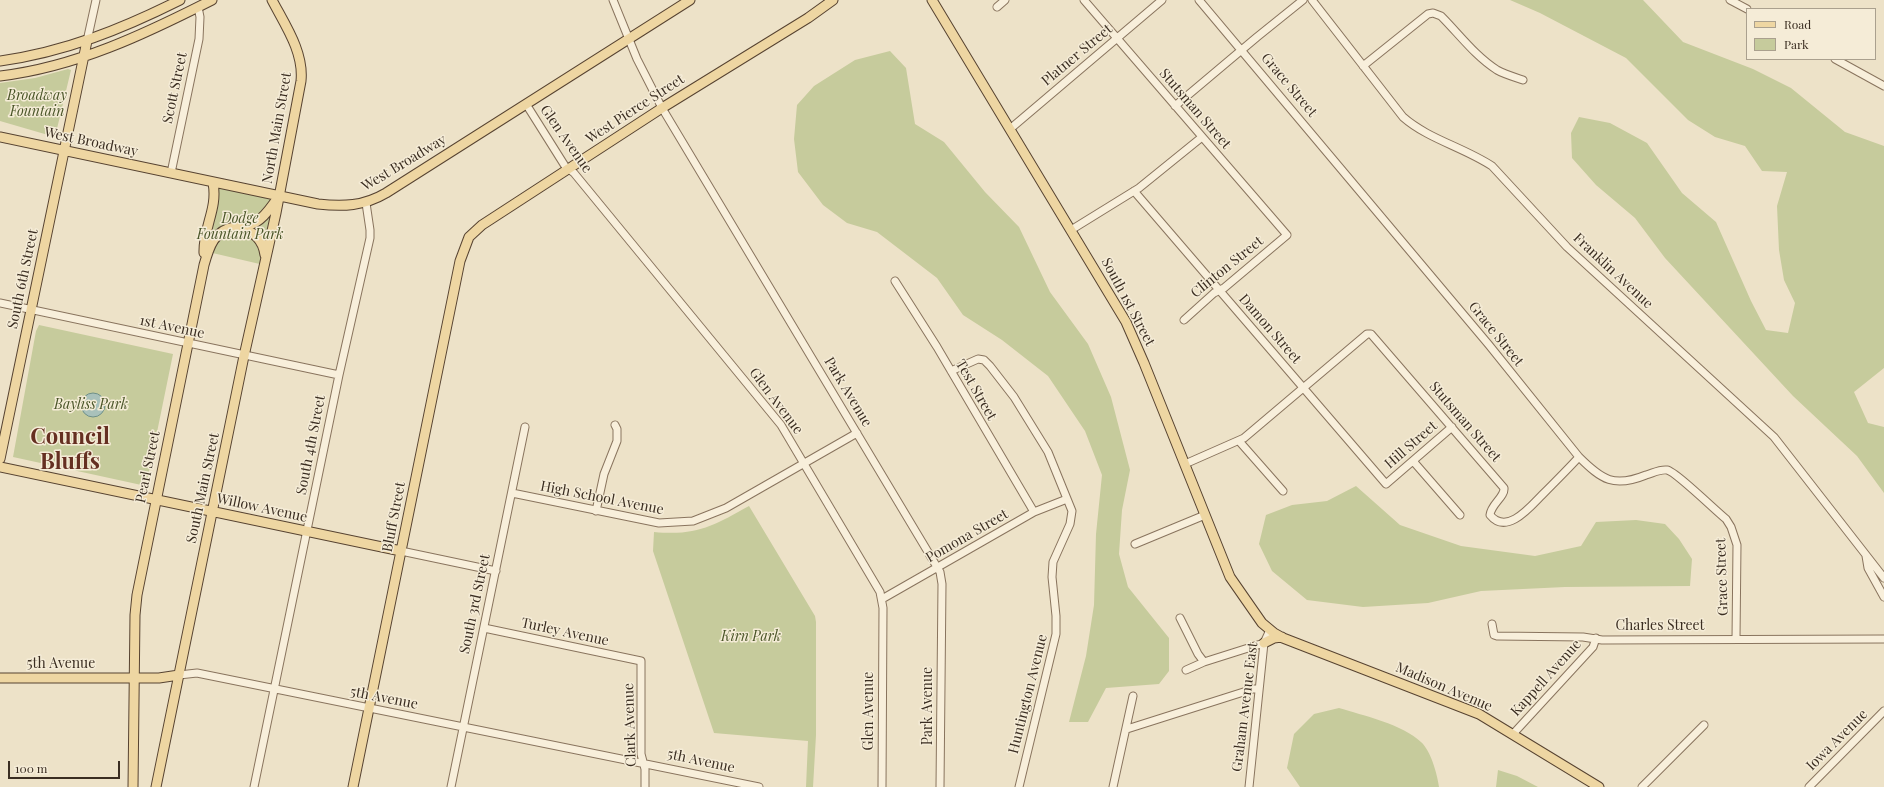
<!DOCTYPE html>
<style>
body{margin:0}
#map{position:relative;width:1884px;height:787px;overflow:hidden;background:#ede2c8;font-family:"Playfair Display",serif}
canvas{display:block}
.legend{position:absolute;left:1746px;top:8px;width:130px;height:52px;box-sizing:border-box;background:#f5ecd7;border:1px solid #aaa08e;margin:0;padding:5px 7px;list-style:none;font-size:12px;color:#3a2d21}
.legend li{display:flex;align-items:center;gap:8px;height:20px}
.legend b{width:20px;border:1px solid #aaa08e}
.scale{position:absolute;left:8px;top:761px;width:112px;height:18px;box-sizing:border-box;border:2px solid #3a2d21;border-top:0;padding-left:5px;font-size:12px;line-height:14px;white-space:nowrap;color:#3a2d21;-webkit-text-stroke:3px #f5ecd7;paint-order:stroke}
</style>
<div id="map">
<canvas width="1884" height="787"></canvas>
<ul class="legend">
<li><b style="height:5px;background:#eed6a2"></b>Road</li>
<li><b style="height:11px;background:#c6cb9c"></b>Park</li>
</ul>
<div class="scale">100 m</div>
</div>
<script>
const context = document.querySelector('canvas').getContext('2d');
context.lineJoin = 'round';
function fillPath(path, color) { context.fillStyle = color; context.fill(path, 'evenodd'); }
function trace(path, color, width, dash) { context.strokeStyle = color; context.lineWidth = width; context.lineCap = dash ? 'butt' : 'round'; context.setLineDash(dash || []); context.stroke(path); }
function label(font, color, halo, rows, align = 'center') {
  context.font = font + ' "Playfair Display",serif'; context.lineWidth = 3; context.setLineDash([]); context.textBaseline = 'middle'; context.strokeStyle = halo; context.fillStyle = color; for (const [text, x, y, turn = 0] of rows) {
    context.save(); context.translate(x, y); context.rotate((+turn || 0) * Math.PI / 180); context.textAlign = isNaN(turn) ? turn : align; if (halo) context.strokeText(text, 0, 0); context.fillText(text, 0, 0); context.restore();
  }
}
fillPath(new Path2D(`
 M1510,0h133l40,42 70,27 38,19 54,44 39,14v222l-30,24 14,31 16,4v66l-27,-37 -64,-60 -128,-138 -30,-40 -39,-33 -24,-27 -1,-25 8,-16 31,6 37,20 35,50 34,29 35,79 15,29 22,3 7,-30 -11,-23 -5,-30 -2,-44 10,-34 -25,-1 -17,-25 -30,-9 -27,-17 -62,-62 -86,-45z
 M890,51l16,17 9,56 29,18 41,50 34,35 31,65 38,52 23,53 19,73 -8,40 -3,44 9,33 41,51v33l-10,13 -53,4 -18,34h-19l17,-66 8,-51 2,-71 6,-59 -17,-44 -37,-55 -46,-36 -39,-25 -26,-37 -60,-46 -30,-9 -24,-18 -25,-33 -4,-33 3,-34 17,-19 41,-26z
 M68,69l3,1 -16,67 -55,-16v-38l35,-5z
 M213,183l66,13 -15,69 -60,-14z
 M39,325l134,29 -27,132 -133,-29 23,-126z
 M1356,486l44,39 61,21 74,10 46,-10 15,-24 40,-2 29,4 14,15 13,20 -2,27 -125,1 -84,4 -53,12 -65,4 -56,-7 -35,-29 -13,-27 7,-29 26,-10 35,-4z
 M749,506l66,110 1,6v113l-3,52h-7l2,-46 -94,-8 -61,-182 1,-19c43,4 59,-6 95,-26z
 M1339,708c23,7 65,17 82,34 10,9 16,32 18,45h-139l-13,-19 7,-34 20,-20z
 M1498,770l19,6 21,11h-42z`), '#c6cb9c');
const water = new Path2D(`
 M81 405a12 12 0 1 1 24 0a12 12 0 1 1-24 0Z`);
fillPath(water, '#a9c1ba');
trace(water, '#6f9088', 1);
const minor = new Path2D(`
 M613,0l24,59 25,49 278,464 2,12 -2,203
 M1084,0l203,235 -63,53 -10,5 -30,27
 M1199,0l290,345 90,112c23,23 35,31 67,18 7,-2 14,-6 21,-5 8,1 49,41 59,49l5,8 6,18 -1,94
 M1312,0l91,117c25,22 60,30 89,49l75,81 207,190 110,141
 M1730,0l17,9
 M997,7l8,-7
 M87,41l9,-41
 M1835,59l49,27
 M1363,66l65,-52 5,-1 8,3c18,18 34,40 56,54 7,4 17,7 26,10
 M526,104l39,62 9,7 207,252 99,167 3,16 -1,179
 M1175,106l82,-69 46,-37
 M1010,129l152,-129
 M171,173l28,-134 1,-22 -2,-10
 M1134,191l252,293 66,-57
 M1071,230l68,-42 63,-51
 M895,281l42,66 97,165
 M0,303l339,72
 M951,371l27,-12 6,1 6,6 24,31 34,55 24,59 -2,13 -17,38 -1,15 4,39v18l-37,153
 M1239,441l44,50
 M1413,461l47,54
 M1185,464l59,-26 110,-93 13,-11h4l133,154c1,9 -13,16 -14,27 17,21 41,-9 52,-20 13,-13 25,-25 37,-38
 M512,493l147,30 34,-2 33,-13 131,-75
 M596,511l8,-37 13,-33v-12l-2,-4
 M1135,544l70,-29
 M401,551l95,20
 M1866,556l2,12 16,29
 M882,599l152,-87 33,-13
 M1180,618l18,36 6,8
 M1492,624l2,11 3,1 86,1 19,3 282,-1
 M484,628l157,33v93l4,15v18
 M1186,670l18,-8 60,-19
 M179,675l18,-2 562,114
 M1127,729l126,-40h5
 M1513,734l80,-87 3,-9
 M254,787l85,-412 31,-137v-8l-4,-27
 M451,787l74,-360
 M1113,787l20,-91
 M1249,787l15,-144 6,-13
 M1642,787l62,-62
 M1809,787l75,-76`);
const major = new Path2D(`
 M932,0l194,322 18,41 86,214 32,46 12,10 9,5 196,76 120,73
 M0,61c65,-9 122,-32 180,-61
 M0,76c76,-9 145,-42 212,-76
 M0,137l318,67c25,3 46,2 68,-11l304,-193
 M239,228c15,3 24,12 26,27
 M204,253c-1,-26 14,-44 9,-70
 M0,459l87,-418
 M0,467l401,84
 M1264,643l10,-5 8,-1
 M0,678h159l20,-3
 M133,787l2,-172 2,-20 67,-330c5,-18 10,-35 31,-38 7,-1 15,-1 21,-5 9,-5 15,-15 21,-23
 M156,787l88,-431 32,-143 25,-132c3,-29 -16,-56 -29,-81
 M353,787l107,-526 9,-24 13,-12 180,-117 146,-90 25,-18`);
trace(minor, '#89745e', 9);
trace(major, '#574331', 11);
trace(minor, '#f8efdb', 7);
trace(major, '#eed6a2', 9);
label('14px', '#3a2d21', '#f5ecd7', [
 ["Platner Street",1077,55,-40],
 ["Grace Street",1289,85,50],
 ["Scott Street",175,88,-78],
 ["West Pierce Street",635,109,-33],
 ["Stutsman Street",1195,109,49],
 ["North Main Street",277,128,-80],
 ["Glen Avenue",566,139,55],
 ["West Broadway",91,142,12],
 ["West Broadway",404,163,-31],
 ["Clinton Street",1227,267,-39],
 ["Franklin Avenue",1613,271,43],
 ["South 6th Street",23,279,-78],
 ["South 1st Street",1128,302,62],
 ["1st Avenue",172,327,12],
 ["Damon Street",1270,329,49],
 ["Grace Street",1496,334,51],
 ["Test Street",976,390,60],
 ["Park Avenue",848,392,59],
 ["Glen Avenue",776,401,53],
 ["Stutsman Street",1465,422,49],
 ["South 4th Street",311,445,-79],
 ["Hill Street",1411,445,-41],
 ["Pearl Street",148,467,-78],
 ["South Main Street",203,488,-78],
 ["High School Avenue",602,498,11],
 ["Willow Avenue",262,508,12],
 ["Bluff Street",394,517,-79],
 ["Pomona Street",967,536,-30],
 ["Grace Street",1722,577,-92],
 ["South 3rd Street",475,604,-78],
 ["Charles Street",1660,626],
 ["Turley Avenue",565,632,12],
 ["5th Avenue",61,664],
 ["Kappell Avenue",1546,678,-48],
 ["Madison Avenue",1444,687,23],
 ["Huntington Avenue",1028,694,-76],
 ["5th Avenue",384,698,11],
 ["Park Avenue",928,706,-90],
 ["Graham Avenue East",1245,707,-83],
 ["Glen Avenue",869,711,-90],
 ["Clark Avenue",630,725,-92],
 ["Iowa Avenue",1837,740,-45],
 ["5th Avenue",701,761,12]
]);
label('italic 14px', '#4a5528', '#f5ecd7', [
 ["Broadway",37,96],
 ["Fountain",37,112],
 ["Dodge",240,219],
 ["Fountain Park",240,235],
 ["Bayliss Park",91,405],
 ["Kirn Park",751,637]
]);
label('bold 22px', '#652f21', '#f5ecd7', [
 ["Council",70,437],
 ["Bluffs",70,462]
]);
</script>
